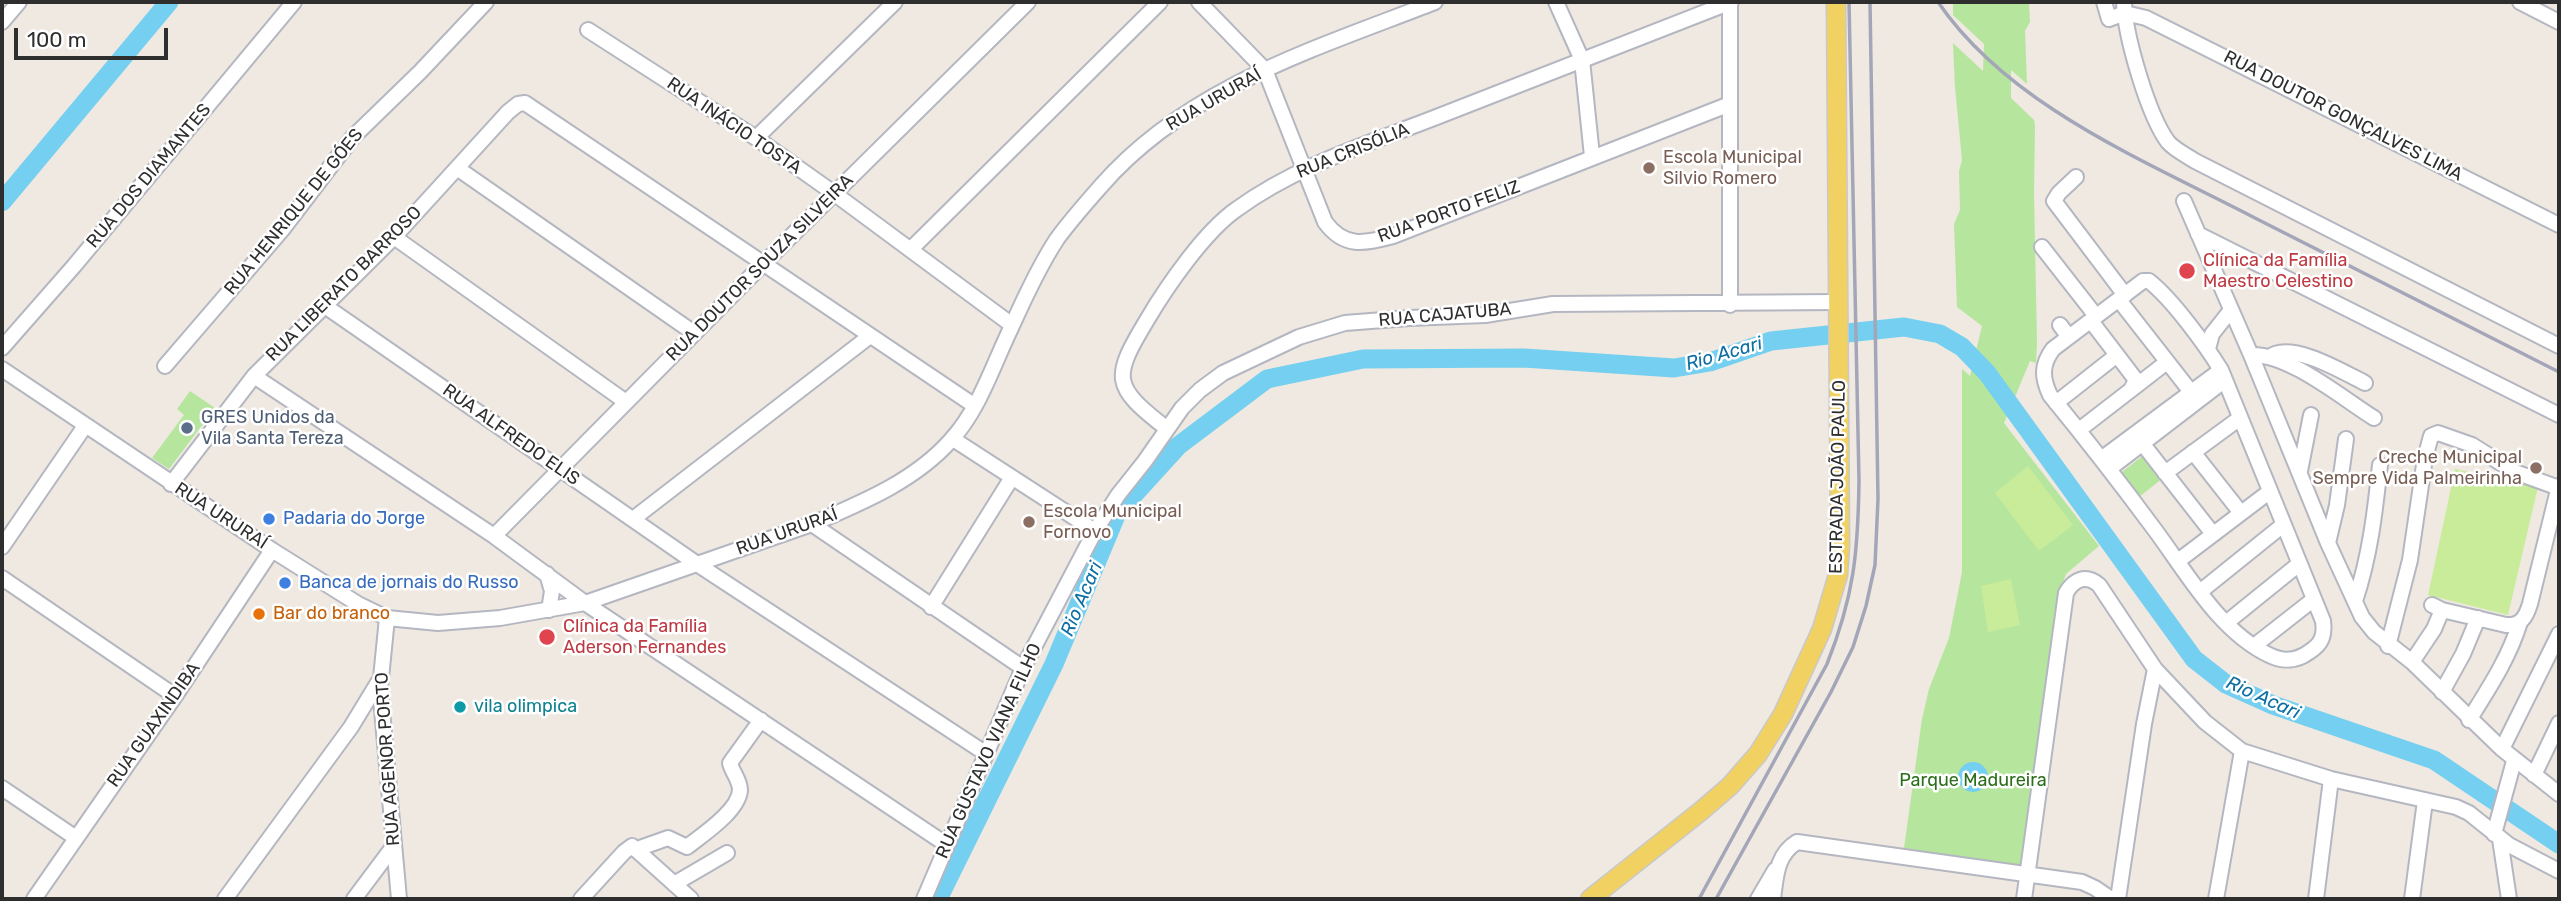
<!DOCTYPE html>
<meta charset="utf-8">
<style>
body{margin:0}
#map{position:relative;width:2561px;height:901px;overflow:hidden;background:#efe9e1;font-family:Rubik,sans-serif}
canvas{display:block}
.frame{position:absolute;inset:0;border:4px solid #2e2e2e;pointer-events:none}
.scale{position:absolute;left:14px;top:28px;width:154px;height:32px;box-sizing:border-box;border:4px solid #2e2e2e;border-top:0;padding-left:9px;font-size:21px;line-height:24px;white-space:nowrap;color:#2e2e2e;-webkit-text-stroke:5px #fff;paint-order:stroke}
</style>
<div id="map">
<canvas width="2561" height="901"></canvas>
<div class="frame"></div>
<div class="scale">100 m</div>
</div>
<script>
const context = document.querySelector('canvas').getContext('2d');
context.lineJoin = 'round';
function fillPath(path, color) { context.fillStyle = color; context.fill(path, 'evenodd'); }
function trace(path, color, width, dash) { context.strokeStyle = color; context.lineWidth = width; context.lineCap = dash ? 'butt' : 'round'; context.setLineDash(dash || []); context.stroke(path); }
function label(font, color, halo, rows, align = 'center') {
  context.font = font + ' Rubik,sans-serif'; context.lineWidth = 5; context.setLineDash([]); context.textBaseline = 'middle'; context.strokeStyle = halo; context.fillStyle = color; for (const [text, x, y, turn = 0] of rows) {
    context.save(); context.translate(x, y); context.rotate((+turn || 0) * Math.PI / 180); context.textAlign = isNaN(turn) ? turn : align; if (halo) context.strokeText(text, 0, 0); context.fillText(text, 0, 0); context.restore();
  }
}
fillPath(new Path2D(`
 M1953,2h76l1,20 -5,9 2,53 -16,-14v28l23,22 1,5 -1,68 3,150 -1,20 -6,-2 -26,62 95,123 -33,28 -8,23 -35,263 -3,6 -3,1 -113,-19 18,-129 7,-30 20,-51 13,-66v-203l8,7 12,-50 -25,-19 -3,-83 6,-14 -1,-39 3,-11 -7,-73 -2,-44 30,28 1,-27 -31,-29z
 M190,391l25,17 -46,61 -17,-11 32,-43 -7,-6z
 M2145,454l18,24 -24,19 -17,-25z`), '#b6e59e');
fillPath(new Path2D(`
 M2028,466l45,59 -34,26 -44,-58z
 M2455,469l83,18 -30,128 -80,-20z
 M2011,579l9,46 -32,7 -7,-46z`), '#c9ec9a');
fillPath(new Path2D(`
 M1958 777a15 15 0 1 1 30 0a15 15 0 1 1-30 0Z`), '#75cff0');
trace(new Path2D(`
 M2,202l167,-200
 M938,899l116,-235 63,-151 61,-67 89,-67 96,-20 161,-1 150,10 36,-6 61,-21 133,-14 36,7 22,13 25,26 207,286 32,25 47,21 161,55 125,84`), '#75cff0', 19);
const minor = new Path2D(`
 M1199,2l66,68 60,152c19,26 39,22 68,14l337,-132
 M1556,2l26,58 10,96
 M2104,2l5,17 16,-6 21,5 413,207
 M2124,2c1,34 24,113 44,140 7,8 18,13 27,19l364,185
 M2520,2l39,20
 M2,22l17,-20
 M588,30l168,108 79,56 177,131
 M756,138l139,-136
 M457,168l237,165
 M2076,177l-17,16 -5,8 71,94
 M2184,201l67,154 77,188 34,74 12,15 38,30 90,87 57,45
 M2198,234l361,181
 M394,237l232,165
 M2042,247l54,69
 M911,249l249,-247
 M2143,281h6c23,18 56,63 72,89l102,251c2,14 -1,23 -14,31 -12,9 -26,10 -40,3 -50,-24 -82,-82 -114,-125 -34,-46 -69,-91 -105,-135 -8,-17 -9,-30 3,-46z
 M2119,300l72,92
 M1730,305v-303
 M325,306l372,258 288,189
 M2091,321l45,59 -4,8
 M2060,325l9,12
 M2,348l72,-82 220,-264
 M2208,349l4,-15 19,-24
 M2251,355c37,-2 91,43 123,63
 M2270,357c20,-17 75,16 95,26
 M165,366l117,-136 71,-93 67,-65 66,-70
 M2,369l270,181 86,54 29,14 51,5 62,-5 85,-15 227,-79c49,-21 103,-43 139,-84 28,-30 42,-75 60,-112 13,-29 28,-62 46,-89 13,-18 29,-36 44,-53 86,-99 216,-138 334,-184
 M254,376l240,160 91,67 362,242
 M2056,403l61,-48
 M1166,428c-54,-42 -54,-50 -19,-108 20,-34 58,-89 90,-111 59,-43 130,-65 197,-91 99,-39 198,-78 297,-116
 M2079,430l88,-68
 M953,439l142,92
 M2142,443l71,91
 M2193,452l48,61
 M2101,459l120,-89
 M2109,469l116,-89
 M2300,471l11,-56
 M2165,473l75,-55
 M171,484l83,-108 140,-139 114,-125 10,-8 7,-1 450,303
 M633,519l237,-183
 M812,524l211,144
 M494,536l269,-272 265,-262
 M2328,543l9,-38 9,-66
 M2,547l83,-121
 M2178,561l91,-69
 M547,574l5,17 -3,19
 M2,578l173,118
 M2201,591l82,-66
 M2355,601c15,-45 20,-89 25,-136
 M2432,605l10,5 64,15c15,1 20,-8 24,-21l29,-118
 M931,607l80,-128
 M387,618l-7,70 19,211
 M2226,623l73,-59
 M2254,646l60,-47
 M2388,646l22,-86 15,-102 6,-22 7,-3 34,12 43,27 44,16
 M2412,662l22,-33 8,-19
 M2442,692l21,-38 15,-36
 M2469,720c20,-32 40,-62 51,-98
 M2502,749l57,-115
 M2534,775l25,-52
 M2,788l74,50
 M2494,834l20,-73
 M2500,839l9,60
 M637,849l31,-11 19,9c15,-12 52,-36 53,-57 0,-10 -8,-18 -10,-27l31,-43
 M674,884l53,-31
 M34,899l141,-203 97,-146
 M225,899l126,-172 28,-46
 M354,899l39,-52
 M581,899l43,-47 8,-6 59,53
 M924,899l99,-231 72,-137 23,-36 27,-34 37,-53 18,-18 23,-17 76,-36 46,-14 64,-5 76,-3 68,-11 285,-2
 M1758,899l17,-29
 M1773,899c3,-22 3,-44 24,-57l285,40 13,6 16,11
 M2024,899l42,-306c8,-14 20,-19 33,-8l56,84 50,53 37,29 89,28 125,28 13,6 40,32 50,26
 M2118,899l26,-175 11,-55
 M2216,899l26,-148
 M2316,899l15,-120
 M2412,899l13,-98`);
const major = new Path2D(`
 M1590,899l111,-88 29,-25 28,-32 25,-40 39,-85 16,-54 2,-29 -4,-544`);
trace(minor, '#b4b7c1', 18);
trace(major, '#c9c9c9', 21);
trace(minor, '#fff', 14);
trace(major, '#f2d163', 18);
trace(new Path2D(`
 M1938,2c70,103 205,158 313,214 102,52 205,104 308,156
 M1699,899l128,-235c27,-68 31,-111 32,-183l-10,-479
 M1716,899l115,-207 22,-45 13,-41 9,-41 3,-66 -8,-497`), '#a3a6b8', 3.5);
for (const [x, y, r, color] of [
 [1649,168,7,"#8d6e63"],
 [2187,271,9,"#e0444e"],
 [187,428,7,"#5c6f8a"],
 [2536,468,7,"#8d6e63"],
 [269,519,7,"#3f7fe0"],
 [1029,522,7,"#8d6e63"],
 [285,583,7,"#3f7fe0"],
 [259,614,7,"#e8710a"],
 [547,637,9,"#e0444e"],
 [460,707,7,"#0f9aa8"]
]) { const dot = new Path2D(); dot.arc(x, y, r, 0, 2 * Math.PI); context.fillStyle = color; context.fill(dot); trace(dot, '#fff', 2.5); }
label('18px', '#2e2e2e', '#fff', [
 ["RUA URURAÍ",1214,100,-30],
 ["RUA DOUTOR GONÇALVES LIMA",2343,116,27],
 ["RUA INÁCIO TOSTA",734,126,34],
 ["RUA CRISÓLIA",1353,151,-22],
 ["RUA DOS DIAMANTES",149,176,-50],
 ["RUA HENRIQUE DE GÓES",294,212,-51],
 ["RUA PORTO FELIZ",1449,212,-20],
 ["RUA DOUTOR SOUZA SILVEIRA",760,268,-45],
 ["RUA LIBERATO BARROSO",344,284,-45],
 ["RUA CAJATUBA",1445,315,-5],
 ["RUA ALFREDO ELIS",511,435,35],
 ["ESTRADA JOÃO PAULO",1838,477,-89],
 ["RUA URURAÍ",221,516,33],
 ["RUA URURAÍ",787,532,-20],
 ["RUA GUAXINDIBA",154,725,-55],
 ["RUA GUSTAVO VIANA FILHO",989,751,-66],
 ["RUA AGENOR PORTO",388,759,-94]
]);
label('18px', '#785e54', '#fff', [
 ["Escola Municipal",1663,158],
 ["Silvio Romero",1663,179],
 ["Creche Municipal",2522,458,"right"],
 ["Sempre Vida Palmeirinha",2522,479,"right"],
 ["Escola Municipal",1043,512],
 ["Fornovo",1043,533]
], 'left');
label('18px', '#be3a42', '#fff', [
 ["Clínica da Família",2203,261],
 ["Maestro Celestino",2203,282],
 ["Clínica da Família",563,627],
 ["Aderson Fernandes",563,648]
], 'left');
label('18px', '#4e5e75', '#fff', [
 ["GRES Unidos da",201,418],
 ["Vila Santa Tereza",201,439]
], 'left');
label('18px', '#366cbe', '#fff', [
 ["Padaria do Jorge",283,519],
 ["Banca de jornais do Russo",299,583]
], 'left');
label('18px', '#c56008', '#fff', [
 ["Bar do branco",273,614]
], 'left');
label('18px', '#0d838f', '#fff', [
 ["vila olimpica",474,707]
], 'left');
label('18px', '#2c6e1b', '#fff', [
 ["Parque Madureira",1973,781]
]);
label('italic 19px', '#0d6fa3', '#fff', [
 ["Rio Acari",1724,354,-16],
 ["Rio Acari",1082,599,-67],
 ["Rio Acari",2263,698,24]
]);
</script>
